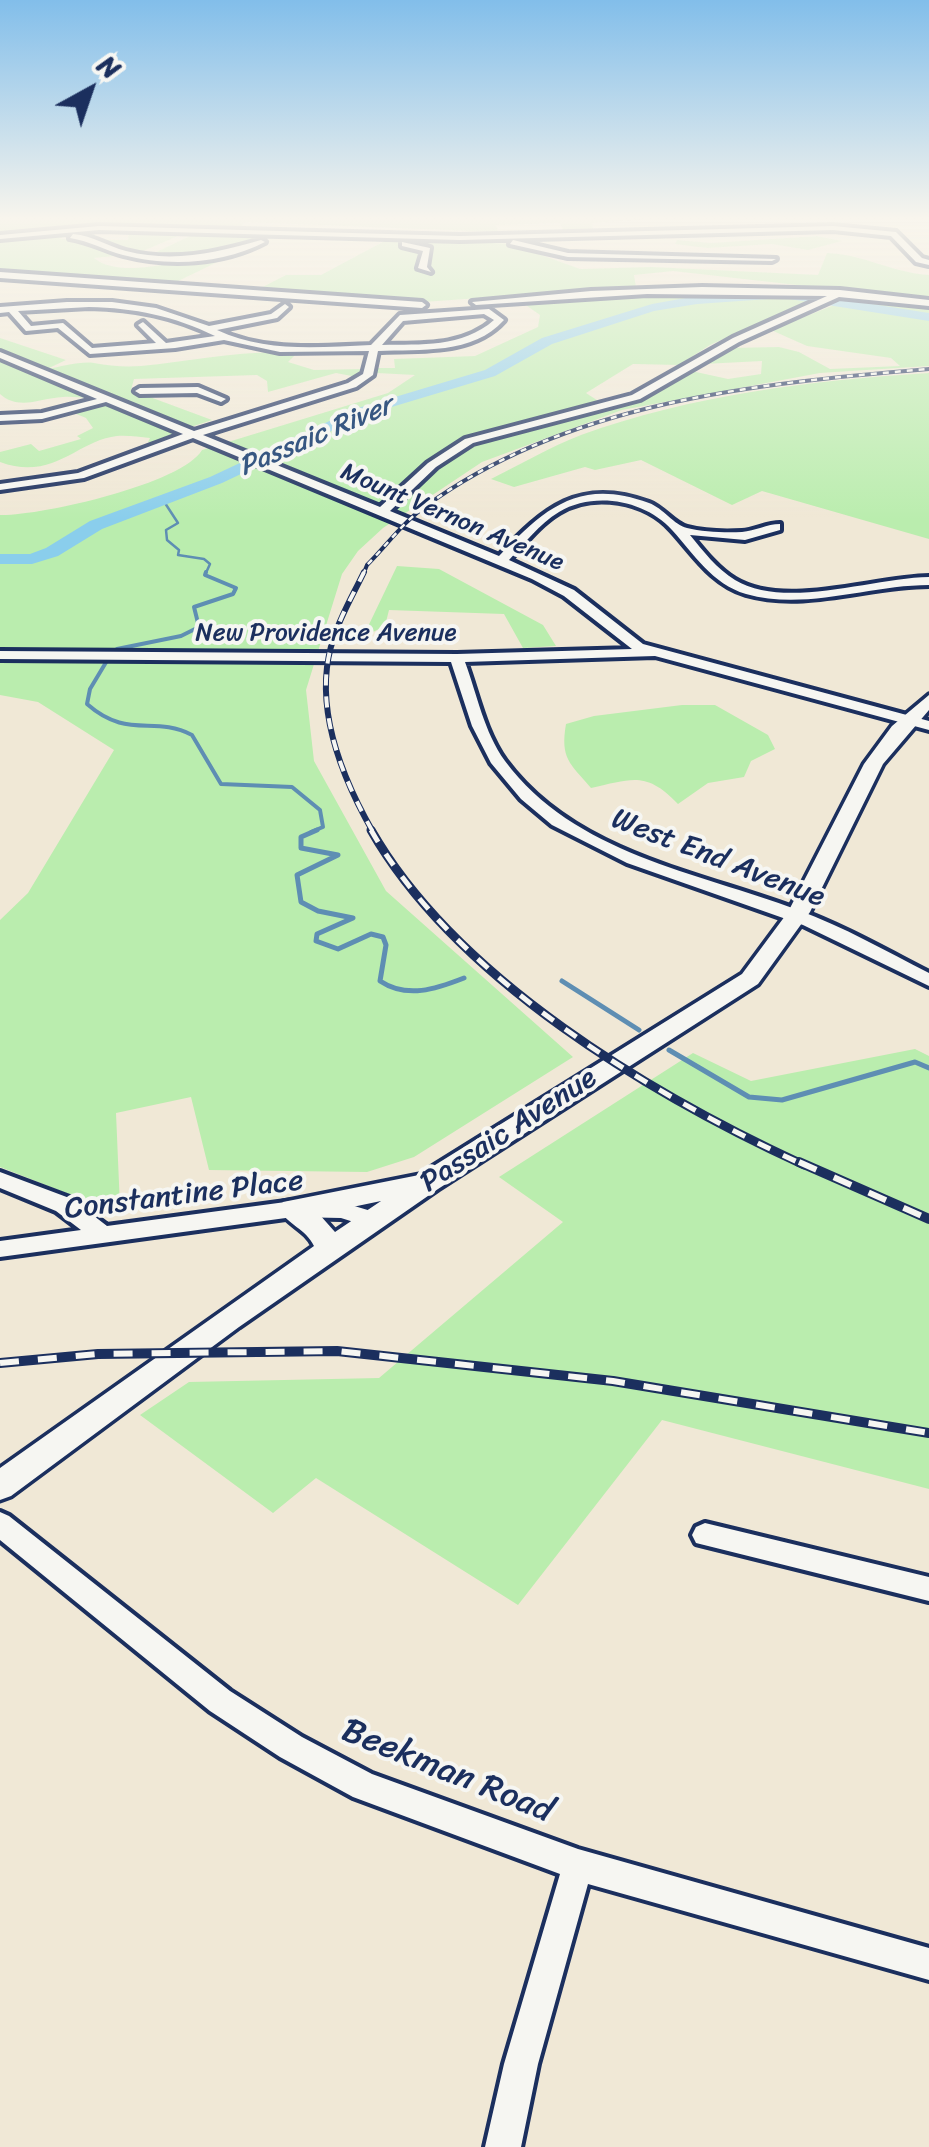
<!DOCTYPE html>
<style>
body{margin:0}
#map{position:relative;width:929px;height:2147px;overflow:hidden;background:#f0e8d6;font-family:Sriracha,sans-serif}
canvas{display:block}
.north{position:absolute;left:40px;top:40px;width:100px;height:100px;-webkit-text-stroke:8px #f6f6f2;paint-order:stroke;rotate:40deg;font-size:28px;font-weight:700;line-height:40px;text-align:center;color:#1b2f5e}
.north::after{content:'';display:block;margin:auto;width:35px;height:45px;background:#1b2f5e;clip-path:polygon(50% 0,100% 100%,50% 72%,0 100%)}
</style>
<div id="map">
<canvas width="929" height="2147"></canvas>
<div class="north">N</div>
</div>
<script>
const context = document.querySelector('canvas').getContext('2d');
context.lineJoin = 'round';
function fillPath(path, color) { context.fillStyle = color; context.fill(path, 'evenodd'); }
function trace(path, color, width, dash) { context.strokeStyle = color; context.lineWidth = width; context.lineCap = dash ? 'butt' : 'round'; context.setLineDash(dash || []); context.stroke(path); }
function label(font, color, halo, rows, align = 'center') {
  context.font = font + ' Sriracha,sans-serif'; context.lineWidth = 8; context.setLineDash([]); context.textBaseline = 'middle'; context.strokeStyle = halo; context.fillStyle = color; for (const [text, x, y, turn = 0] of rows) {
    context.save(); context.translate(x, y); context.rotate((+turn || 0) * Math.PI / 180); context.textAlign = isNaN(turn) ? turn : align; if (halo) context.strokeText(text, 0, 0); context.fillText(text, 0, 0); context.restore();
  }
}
fillPath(new Path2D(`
 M0,219h647l-55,4 1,9 -28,1 -5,-10 -64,2 2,7 -254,-10 -5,10 -157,-6 -82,9z
 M84,230l-25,9 69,1 1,-10 56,3 -49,21 -42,4c19,16 56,9 79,5l-27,-6 48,-23 77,2 -103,50 -168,-15v-33z
 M817,236l25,5 -34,9 -36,-6 -65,4 -32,-4 2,-4 34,3z
 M392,237l119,7 69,25 72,-2 166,8 9,-22c36,1 66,20 102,22v25l-256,-29 -39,4 2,12 -227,16 -160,-9 37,-19h35z
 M652,291l175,2 -117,52 -31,20 -46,-1 -47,29 20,13 41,-12 40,-24 41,9 33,-5 1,-13 -59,3 25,-16 51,-1 20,5 31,17 70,-3 -9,-8 -84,-12 -36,-16 81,-32 77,9v59l-109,7 -198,37 -140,52 -99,66 -25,23 -16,23 -36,116 8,71 72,130 187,166 -159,100 -47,15 -158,-2 -18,-73 -75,16 4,94 -16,1 -104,-41v-247l28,-27 86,-143 -76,-48 -38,-7v-180c40,1 182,-31 202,-65l186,-57 27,-18 -38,-2v-5h18l-1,-9 81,-3 63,-29 2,-12 -20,-14z
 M0,338l66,22 -19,9c14,-2 33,-8 47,-6 16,3 30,4 47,3 52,-5 105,-17 156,-13l-9,9 26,8 49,-1 -6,8 -21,-4 -68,19 -1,-11 -10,-6 -123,4 -3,11 81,30 -24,8 -188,-78z
 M0,359l96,38c-11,2 -22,-1 -33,0 -23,1 -44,14 -63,-3z
 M929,373v166l-167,-48 -30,14 -91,-45 -46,10 -10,-3 -71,20 -23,-8c30,-15 59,-32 90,-44 110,-40 232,-55 348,-62z
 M107,403l76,30 -25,10 -10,-1 2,-4c-11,-1 -23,-3 -33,-2 -39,4 -64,46 -117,26v-10l31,-8 8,7 42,-12 -4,-3 16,-8 -7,-10 -12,-5z
 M397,566l42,3 104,56 13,21 -33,2 -19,-34 -115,-4 -4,16 -22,11z
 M682,705h33l53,30 7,14 -24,12 -7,16 -36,6 -30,21c-32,-33 -45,-25 -87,-16 -21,-25 -31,-29 -25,-64l28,-8z
 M915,1049l14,7v433l-267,-69 -144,185 -202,-127 -43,35 -133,-98 49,-33 190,-4 184,-156 -64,-45 194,-124 58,28z`), '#baedae');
trace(new Path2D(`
 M163,500l15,23 -12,7 1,10 12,10 -1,5 26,4 6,5 -5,11`), '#5e8eb3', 2.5);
trace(new Path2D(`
 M117,649l64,-13 18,-9 -5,-20 39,-13 3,-6 -31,-13 1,-3
 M108,659l-18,30 -3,15c41,36 66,11 105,31l29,49 71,3 28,23 3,17 -12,5`), '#5e8eb3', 4);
trace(new Path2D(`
 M317,830l-16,7v11l37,7 -41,20 4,27 17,9 35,7 -36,16 -1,7 22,8 33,-15 12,3 3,8 -6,36c27,18 56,8 84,-3
 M562,981l77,49
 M669,1050l80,47 33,3 133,-38 14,6`), '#5e8eb3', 5);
fillPath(new Path2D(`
 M783,290l146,23v8l-146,-23 -86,6 -43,7 -102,33 -57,32 -130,39 -143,68 -120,46 -44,27 -26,8h-32v-10h30l16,-6 44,-27 120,-44 145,-68 130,-39 57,-32 110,-34 45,-8z`), '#8aceec');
const minor = new Path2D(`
 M99,226l361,10 373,-10 63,6 26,26 7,2v5l-13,-3 -25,-26 -58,-6 -373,10 -361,-10 -99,9v-4z
 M73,234c21,2 34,12 53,17 47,12 90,2 135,-11l4,2c-42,22 -96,25 -142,13 -19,-5 -33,-14 -53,-17z
 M513,240l55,13 208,6 -4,2 -204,-4 -58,-13z
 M402,242l28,6 -3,19 4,5 -13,-4 5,-17 -21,-5z
 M0,272l422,30 4,3 -4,3 -422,-30z
 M702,287l138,3 89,10v6l-90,-9 -100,45 -99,57 -167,44 -37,24 -46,44 109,45c45,-47 80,-79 150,-53 14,5 25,22 38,25 16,4 39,5 55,4 13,-1 25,-8 38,-8v6l-35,10 -55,-5c13,16 27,34 45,45 50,30 137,-2 194,-3v8c-60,0 -123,26 -183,9 -34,-10 -52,-40 -74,-64 -27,-30 -78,-39 -113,-18 -20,12 -34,31 -50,48l65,30 69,54 286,77v9l-274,-74 -190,6c12,32 19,70 40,99 69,93 192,111 293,149 46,17 88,41 131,63v13l-126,-61 -176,-62 -75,-38 -31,-26 -30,-36 -19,-37 -21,-64 -451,-3v-8l457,3 175,-5 -68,-53 -32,-17 -339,-141 -109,40 -84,12v-6l78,-11 105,-39 -77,-32 -64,17 -42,2v-6l42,-2 55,-14 -97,-41v-6l194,79 154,-48 15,-9 6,-23 -89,1 -56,-12 -49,8 -85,6 -32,-26 -32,3 -17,-19 -9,1v-6l67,-5h45l44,6 53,18 62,-12 14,-10 4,3 -12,11 -60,12c49,23 102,17 154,15l29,-30 89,-6 15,11c-31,35 -84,29 -126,31l-5,24 -17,12 -153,48 177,72 48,-44 37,-24 167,-44 101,-57 94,-42 -180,-2 -171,11 -4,-3 119,-11zM89,307c46,1 85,9 126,29l-49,7 -23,-21 -5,3 18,18 -64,5 -29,-25 -32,3 -13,-15zM484,314l10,6c-32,28 -73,24 -112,25l21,-24z
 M198,387l28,12 -5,3 -24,-9 -57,1 -5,-3 5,-3z
 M0,1172l72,27 35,27 186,-25 48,1 40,12 3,6 -3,6 -8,2 -32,-10 -48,-1 -293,40v-16l81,-11 -25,-19 -56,-23z
 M0,1512l9,4 221,175 72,46 70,37 206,75 351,99v32l-341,-96 -50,180 -17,83h-36l19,-83 56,-190 -207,-77 -73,-40 -70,-46 -210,-171z
 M705,1523l224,54v24l-233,-58 -4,-8 4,-8z`);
const major = new Path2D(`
 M929,695v15l-46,54 -73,148 -52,72 -320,205 -199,138 -228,169 -11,4v-32l314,-222c-8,-17 -26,-21 -35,-37l4,-7 136,-27 323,-201 46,-62 76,-148 28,-38zM381,1201l-46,31 -16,-18z`);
trace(minor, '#1b2f5e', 8);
trace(major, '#1b2f5e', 7);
fillPath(minor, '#f6f6f2');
fillPath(major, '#f6f6f2');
const railFar3 = new Path2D(`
 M363,575l4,-10c19,-19 37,-44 59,-59 142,-104 333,-123 503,-137`);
const railFar2 = new Path2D(`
 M364,572c-10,21 -23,43 -30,65 -23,65 7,139 39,195`);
const railFar1 = new Path2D(`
 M371,830c85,149 281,265 433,335`);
const rail = new Path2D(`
 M799,1162l130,57
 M0,1363l98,-9 239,-3 276,30 316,52`);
trace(railFar3, '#1b2f5e', 4);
trace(railFar2, '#1b2f5e', 6);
trace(railFar1, '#1b2f5e', 9);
trace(rail, '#1b2f5e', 10);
trace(railFar3, '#f6f6f2', 2.5, [6]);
trace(railFar2, '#f6f6f2', 4, [11]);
trace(railFar1, '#f6f6f2', 5, [14]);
trace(rail, '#f6f6f2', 6, [19]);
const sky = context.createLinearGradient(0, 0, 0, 520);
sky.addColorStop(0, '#82beea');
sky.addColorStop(0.42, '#f8f5ed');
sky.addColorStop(1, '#f8f5ed00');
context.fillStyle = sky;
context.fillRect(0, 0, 929, 520);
label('25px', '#1b2f5e', '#f6f6f2', [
 ["Mount Vernon Avenue",452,518,23],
 ["New Providence Avenue",326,634]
]);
label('italic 28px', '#375782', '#f6f6f2', [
 ["Passaic River",316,437,-23]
]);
label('30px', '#1b2f5e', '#f6f6f2', [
 ["West End Avenue",718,859,21],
 ["Passaic Avenue",509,1131,-33],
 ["Constantine Place",184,1196,-7]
]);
label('35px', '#1b2f5e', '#f6f6f2', [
 ["Beekman Road",447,1772,22]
]);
</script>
